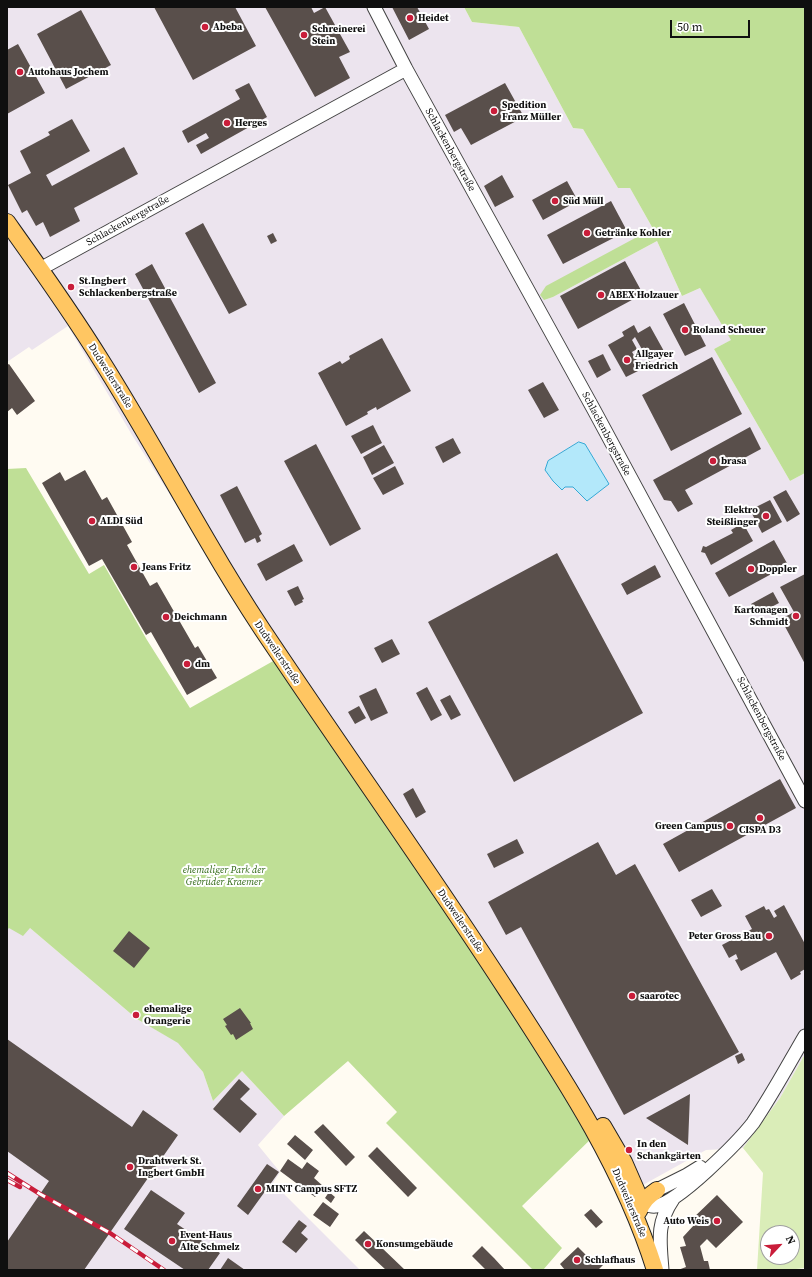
<!DOCTYPE html>
<meta charset="utf-8">
<style>
body{margin:0}
#map{position:relative;width:812px;height:1277px;overflow:hidden;background:#fffbf2;font-family:"Source Serif 4",serif}
canvas{display:block}
.frame{position:absolute;inset:0;border:8px solid #0f0f0f;pointer-events:none}
.north{position:absolute;left:760px;top:1225px;width:40px;height:40px;box-sizing:border-box;background:#fff;border:1px solid #9f9f9f;border-radius:50%;rotate:64deg;font-size:11px;font-weight:700;line-height:16px;text-align:center;color:#0f0f0f}
.north::after{content:'';display:block;margin:auto;width:14px;height:18px;background:#c91d3a;clip-path:polygon(50% 0,100% 100%,50% 72%,0 100%)}
.scale{position:absolute;left:670px;top:20px;width:80px;height:18px;box-sizing:border-box;border:2px solid #0f0f0f;border-top:0;padding-left:5px;font-size:12px;line-height:14px;white-space:nowrap;color:#0f0f0f;-webkit-text-stroke:3px #fff;paint-order:stroke}
</style>
<div id="map">
<canvas width="812" height="1277"></canvas>
<div class="frame"></div>
<div class="north">N</div>
<div class="scale">50 m</div>
</div>
<script>
const context = document.querySelector('canvas').getContext('2d');
context.lineJoin = 'round';
function fillPath(path, color) { context.fillStyle = color; context.fill(path, 'evenodd'); }
function trace(path, color, width, dash) { context.strokeStyle = color; context.lineWidth = width; context.lineCap = dash ? 'butt' : 'round'; context.setLineDash(dash || []); context.stroke(path); }
function label(font, color, halo, rows, align = 'center') {
  context.font = font + ' "Source Serif 4",serif'; context.lineWidth = 4; context.setLineDash([]); context.textBaseline = 'middle'; context.strokeStyle = halo; context.fillStyle = color; for (const [text, x, y, turn = 0] of rows) {
    context.save(); context.translate(x, y); context.rotate((+turn || 0) * Math.PI / 180); context.textAlign = isNaN(turn) ? turn : align; if (halo) context.strokeText(text, 0, 0); context.fillText(text, 0, 0); context.restore();
  }
}
fillPath(new Path2D(`
 M7,7h457l8,15 47,5 54,101 10,1 35,59h12l22,39 -2,3 -106,70 9,-3 104,-56 25,55 18,-8 32,52 -18,9 76,132 15,-8v581l-25,44 -37,50 -37,2 -83,46 -28,-61 -320,-475 -143,-225 -64,-109 -36,24 -3,-3 -22,15z
 M9,927l21,1 107,91 42,24 24,29 10,29 29,-30 42,45 -26,29 22,27 -7,11 87,87h-353v-340z`), '#ece4ee');
fillPath(new Path2D(`
 M805,1054v214l-9,1 -1,1h-38l6,-97 -20,-25 37,-50zM768,1233h24v24h-24z`), '#daedb8');
fillPath(new Path2D(`
 M464,7h341v466l-15,8 -76,-132 17,-9 -31,-52 -18,8 -25,-55 -104,56 -9,3 -4,-5 6,-9 104,-56 2,-3 -22,-39h-12l-35,-59 -10,-1 -54,-101 -47,-5z
 M26,468l63,106 15,-9 43,75 43,68 85,-48 320,475 -73,71 40,42 -19,22h-10l-147,-147 11,-11 -49,-51 -64,55 -42,-45 -29,30 -10,-29 -25,-29 -41,-24 -107,-91 -7,8 -14,-8 -2,2v-461z`), '#bfdf96');
const water = new Path2D(`
 M579,442l6,2 24,40 -22,17 -14,-14h-8l-3,3 -9,-9 -8,-11 3,-9z`);
fillPath(water, '#b3e8fa');
trace(water, '#35a9d6', 1);
fillPath(new Path2D(`
 M154,7h81l21,39 -63,34z
 M265,7h46l3,6 11,-6 25,45 -11,5 11,21 -35,19z
 M392,7h25l12,22 -20,11z
 M81,10l30,55 -45,24 -29,-55z
 M18,44l27,49 -38,21v-64z
 M249,83l18,34 -66,37 -5,-9 13,-7 -3,-5 -18,10 -6,-12 58,-32 -5,-9z
 M505,83l19,34 -53,28 -10,-17 -7,4 -9,-17z
 M72,119l18,32 -44,24 6,11 72,-39 14,27 -64,34 6,13 -30,16 -7,-15 -7,4 -9,-16 -5,3 -14,-28 23,-12 -11,-22 30,-16 -2,-3z
 M502,175l12,22 -19,10 -11,-21z
 M567,181l11,20 -35,19 -11,-20z
 M611,201l16,30 -64,33 -16,-29z
 M203,223l44,82 -18,9 -44,-81z
 M273,233l4,8 -6,3 -4,-8z
 M625,261l18,33 -65,35 -18,-33z
 M152,264l64,119 -17,10 -64,-119z
 M684,303l22,43 -21,10 -22,-42z
 M634,325l4,8 12,-7 15,27 -16,9 -14,-25 -3,3 5,9 -5,3 10,17 -16,8 -18,-32 16,-9 -2,-4z
 M382,338l29,53 -34,19 -1,-3 -9,5 1,2 -22,12 -28,-53 22,-12 2,3 8,-5 -1,-3z
 M603,354l8,16 -14,8 -9,-17z
 M712,357l30,57 -71,37 -29,-56z
 M9,364l26,37 -18,14 -5,-7 -5,4v-47z
 M543,382l16,28 -15,8 -16,-28z
 M373,425l9,18 -21,11 -10,-18z
 M750,427l11,22 -76,41 8,14 -15,8 -7,-11 -7,-1 -11,-20z
 M453,438l8,15 -18,10 -8,-16z
 M316,444l45,85 -31,17 -46,-85z
 M384,445l10,18 -22,12 -9,-18z
 M395,466l9,18 -21,11 -10,-17z
 M85,470l17,30 5,-3 25,45 -5,3 23,41 7,-4 38,66 3,-2 19,32 -30,17 -36,-63 -5,3 -44,-76 -13,7 -47,-83 18,-11 5,9z
 M237,486l25,48 -3,2 2,5 -4,2 -2,-5 -10,5 -25,-48z
 M786,490l14,24 -13,8 -14,-25z
 M770,500l12,22 -20,11 -12,-23z
 M743,523l10,18 -42,24 -6,-12 -4,-1 2,-6 3,1 27,-14 -2,-3z
 M774,540l14,25 -59,32 -14,-24z
 M294,544l9,17 -37,20 -9,-17z
 M557,553l86,160 -129,69 -86,-160z
 M655,565l6,12 -34,18 -6,-11z
 M805,574v90l-24,-45 13,-7 -14,-25z
 M298,586l6,13 -2,1 1,2 -8,4 -8,-15z
 M773,592l6,11 -23,12 -5,-11z
 M392,639l8,15 -18,9 -8,-15z
 M427,687l15,28 -11,6 -15,-28z
 M376,688l12,25 -17,8 -12,-25z
 M450,695l11,20 -10,5 -11,-20z
 M359,706l7,12 -11,6 -7,-12z
 M780,779l16,29 -117,64 -16,-28z
 M413,788l13,24 -10,6 -13,-24z
 M517,839l7,14 -30,15 -7,-14z
 M598,842l18,33 19,-11 104,188 -115,63 -103,-188 -15,8 -18,-33z
 M712,889l10,17 -21,11 -10,-17z
 M784,905l21,39v25l-5,3 1,2 -10,6 -15,-28 -35,19 -6,-11 3,-1 -2,-5 -7,4 -7,-13 30,-16 -7,-13 19,-10 2,4 3,-1 5,9 3,-2 -3,-5z
 M129,931l21,17 -16,20 -21,-17z
 M240,1008l11,15h-1l3,6 -17,11 -3,-6 -2,1 -6,-9 2,-1 -4,-6z
 M7,1039l125,88 11,-17 35,25 -94,135h-77v-28l42,-61 -42,-30z
 M742,1053l3,7 -7,4 -3,-8z
 M239,1079l11,10 -10,10 17,15 -17,19 -27,-24z
 M690,1094l-2,51 -42,-27z
 M323,1124l32,33 -9,9 -32,-34z
 M295,1135l18,15 -8,10 -18,-16z
 M377,1147l40,41 -9,9 -40,-41z
 M288,1159l14,10 5,-7 12,9 -5,7 9,8 -8,11 -35,-26z
 M267,1164l12,8 -31,43 -11,-9z
 M151,1190l34,23 -8,11 43,29 -12,17h-23l-61,-41z
 M329,1192l6,5 -4,6 -6,-5z
 M717,1195l26,27 -27,26 -9,-9 -7,7 4,15h4l2,9h-32l8,-3 -6,-20 6,-1 -3,-9 11,-12 -4,-4z
 M323,1202l16,12 -9,13 -17,-12z
 M591,1209l12,13 -7,6 -12,-13z
 M299,1220l8,6 -6,7 7,6 -12,14 -14,-11z
 M364,1231l17,16 24,23h-19l-14,-13 -17,-17z
 M482,1246l12,12 11,12h-19l-14,-14z
 M578,1247l15,15 5,-5 6,7 -5,5 1,1h-35l-5,-6z
 M228,1258l17,12h-25z`), '#594f4b');
const minor = new Path2D(`
 M374,7l32,62 188,341 211,391
 M40,269l366,-200
 M657,1190l30,-15 13,-8
 M642,1203c5,2 9,4 14,3 22,-3 83,-65 97,-83 19,-28 35,-58 52,-87
 M662,1270c-2,-29 -6,-46 11,-71`);
const major = new Path2D(`
 M7,222c32,45 65,91 94,138 60,95 110,195 173,287 77,115 158,228 233,344 58,89 116,177 148,279
 M603,1126l21,36 17,39
 M639,1211c4,-10 9,-15 18,-21`);
trace(minor, '#424242', 15);
trace(major, '#202020', 18);
trace(minor, '#fff', 13);
trace(major, '#ffc662', 16);
const rail = new Path2D(`
 M7,1173l33,21 70,39 54,37
 M7,1180l13,7`);
trace(rail, '#c91d3a', 4.5);
trace(rail, '#fff', 3, [9]);
for (const [x, y, r, color] of [
 [410,18,4,"#c91d3a"],
 [205,27,4,"#c91d3a"],
 [304,35,4,"#c91d3a"],
 [20,72,4,"#c91d3a"],
 [494,111,4,"#c91d3a"],
 [227,123,4,"#c91d3a"],
 [555,201,4,"#c91d3a"],
 [587,233,4,"#c91d3a"],
 [71,287,4,"#c91d3a"],
 [601,295,4,"#c91d3a"],
 [685,330,4,"#c91d3a"],
 [627,360,4,"#c91d3a"],
 [713,461,4,"#c91d3a"],
 [766,516,4,"#c91d3a"],
 [92,521,4,"#c91d3a"],
 [134,567,4,"#c91d3a"],
 [751,569,4,"#c91d3a"],
 [796,616,4,"#c91d3a"],
 [166,617,4,"#c91d3a"],
 [187,664,4,"#c91d3a"],
 [760,818,4,"#c91d3a"],
 [730,826,4,"#c91d3a"],
 [769,936,4,"#c91d3a"],
 [632,996,4,"#c91d3a"],
 [136,1015,4,"#c91d3a"],
 [629,1150,4,"#c91d3a"],
 [130,1167,4,"#c91d3a"],
 [258,1189,4,"#c91d3a"],
 [717,1221,4,"#c91d3a"],
 [172,1241,4,"#c91d3a"],
 [368,1244,4,"#c91d3a"],
 [577,1260,4,"#c91d3a"]
]) { const dot = new Path2D(); dot.arc(x, y, r, 0, 2 * Math.PI); context.fillStyle = color; context.fill(dot); trace(dot, '#fff', 1.5); }
label('bold 10px', '#0f0f0f', '#fff', [
 ["Heidet",418,18],
 ["Abeba",213,27],
 ["Schreinerei",312,29],
 ["Stein",312,41],
 ["Autohaus Jochem",28,72],
 ["Spedition",502,105],
 ["Franz Müller",502,117],
 ["Herges",235,123],
 ["Süd Müll",563,201],
 ["Getränke Kohler",595,233],
 ["St.Ingbert",79,281],
 ["Schlackenbergstraße",79,293],
 ["ABEX Holzauer",609,295],
 ["Roland Scheuer",693,330],
 ["Allgayer",635,354],
 ["Friedrich",635,366],
 ["brasa",721,461],
 ["Elektro",758,510,"right"],
 ["Steißlinger",758,522,"right"],
 ["ALDI Süd",100,521],
 ["Jeans Fritz",142,567],
 ["Doppler",759,569],
 ["Kartonagen",788,610,"right"],
 ["Schmidt",788,622,"right"],
 ["Deichmann",174,617],
 ["dm",195,664],
 ["Green Campus",722,826,"right"],
 ["CISPA D3",760,830,"center"],
 ["Peter Gross Bau",761,936,"right"],
 ["saarotec",640,996],
 ["ehemalige",144,1009],
 ["Orangerie",144,1021],
 ["In den",637,1144],
 ["Schankgärten",637,1156],
 ["Drahtwerk St.",138,1161],
 ["Ingbert GmbH",138,1173],
 ["MINT Campus SFTZ",266,1189],
 ["Auto Weis",709,1221,"right"],
 ["Event-Haus",180,1235],
 ["Alte Schmelz",180,1247],
 ["Konsumgebäude",376,1244],
 ["Schlafhaus",585,1260]
], 'left');
label('10px', '#0f0f0f', '#fff', [
 ["Schlackenbergstraße",450,150,61],
 ["Schlackenbergstraße",128,221,-29],
 ["Dudweilerstraße",110,376,58],
 ["Schlackenbergstraße",606,434,62],
 ["Dudweilerstraße",277,653,56],
 ["Schlackenbergstraße",761,719,62],
 ["Dudweilerstraße",460,921,56],
 ["Dudweilerstraße",629,1203,67]
]);
label('italic 10px', '#356c1a', '#fff', [
 ["ehemaliger Park der",224,870],
 ["Gebrüder Kraemer",224,882]
]);
</script>
